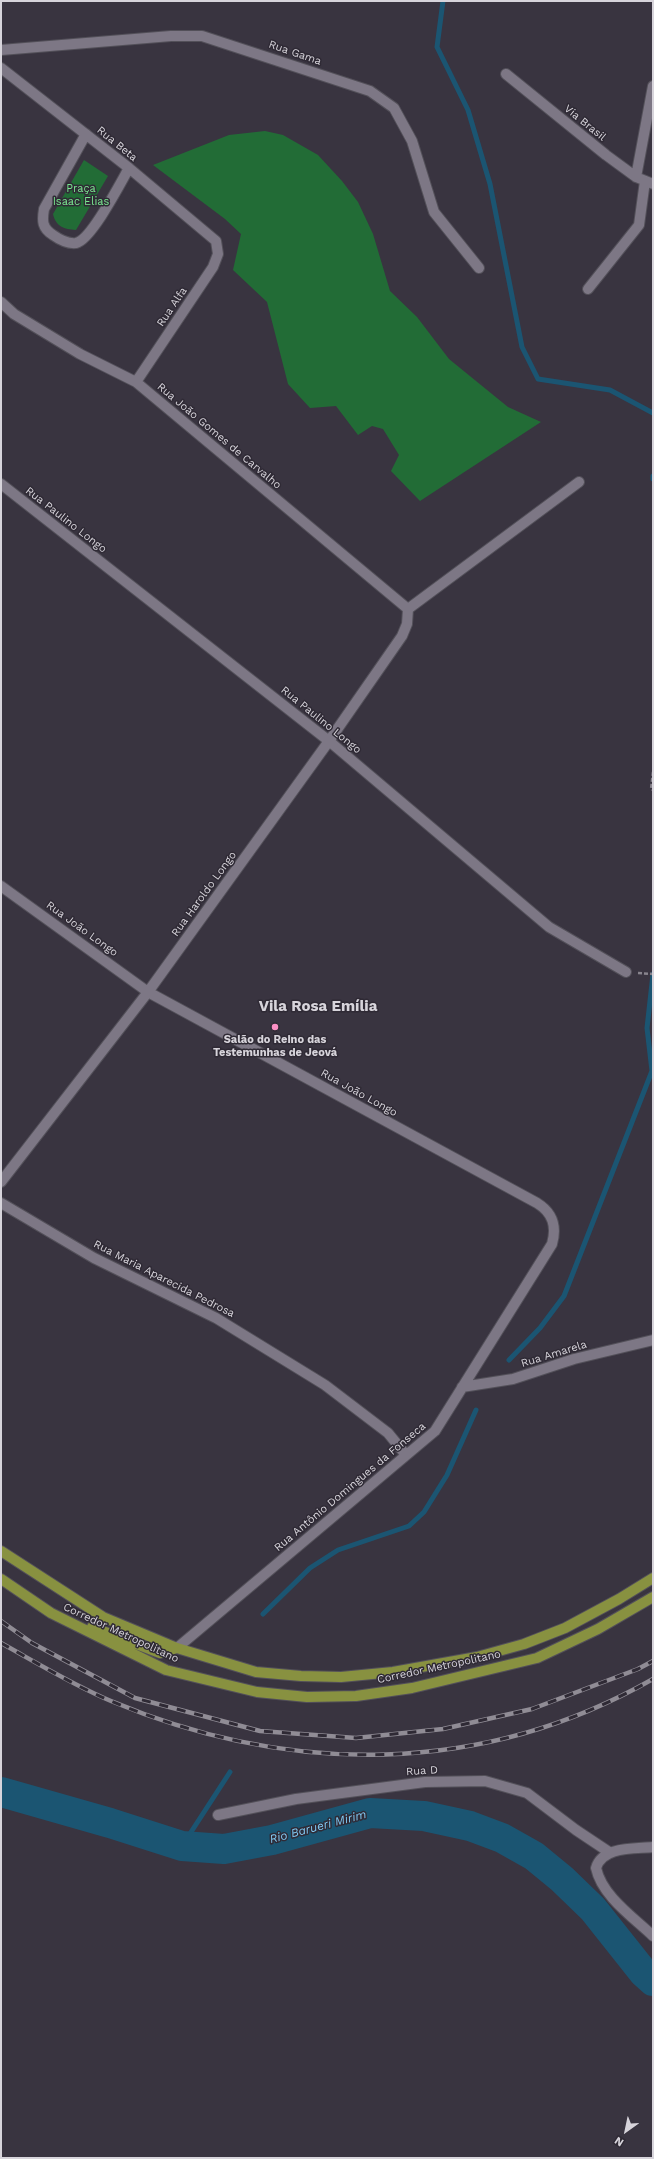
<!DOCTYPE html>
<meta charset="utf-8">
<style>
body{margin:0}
#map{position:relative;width:654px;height:2159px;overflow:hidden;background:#393440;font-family:"Work Sans",sans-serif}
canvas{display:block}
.frame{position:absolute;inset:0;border:2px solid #d7d4db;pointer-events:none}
.north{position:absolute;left:606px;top:2111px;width:40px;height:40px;-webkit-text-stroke:3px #2f2a35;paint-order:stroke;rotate:213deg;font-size:11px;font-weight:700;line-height:16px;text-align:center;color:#d7d4db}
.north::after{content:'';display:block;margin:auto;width:14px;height:18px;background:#d7d4db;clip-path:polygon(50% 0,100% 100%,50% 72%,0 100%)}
</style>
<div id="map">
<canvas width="654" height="2159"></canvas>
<div class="frame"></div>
<div class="north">N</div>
</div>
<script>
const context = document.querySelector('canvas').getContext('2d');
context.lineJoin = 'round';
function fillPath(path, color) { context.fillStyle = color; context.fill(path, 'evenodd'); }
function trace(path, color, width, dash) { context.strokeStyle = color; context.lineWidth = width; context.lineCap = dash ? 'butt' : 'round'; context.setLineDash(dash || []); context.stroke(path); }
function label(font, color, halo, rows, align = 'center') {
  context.font = font + ' "Work Sans",sans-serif'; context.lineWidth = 3; context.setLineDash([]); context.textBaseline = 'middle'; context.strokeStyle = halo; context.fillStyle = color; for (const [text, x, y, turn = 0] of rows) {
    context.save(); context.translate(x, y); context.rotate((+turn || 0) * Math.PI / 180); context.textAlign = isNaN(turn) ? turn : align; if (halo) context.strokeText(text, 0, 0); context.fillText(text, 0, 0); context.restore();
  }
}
fillPath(new Path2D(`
 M265,131l18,4 35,20 24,26 16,21 15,32 17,57 27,26 32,42 59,48 33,15 -121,79 -29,-30 8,-16 -16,-26 -11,-3 -14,9 -22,-29 -26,2 -22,-24 -21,-82 -34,-32 8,-36 -16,-15 -72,-54 76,-30z
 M84,160l24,16 -32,54c-12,-1 -20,-3 -23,-16z`), '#226c36');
trace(new Path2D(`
 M443,1l-6,46 31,63 22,74 32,163 16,32 72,11 43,23
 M653,476v3
 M509,1360l31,-32 24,-32 88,-225 -5,-43 6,-54
 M263,1614l47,-46 28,-18 71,-24 15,-14 23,-37 29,-65
 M182,1846l48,-74`), '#1b5572', 5);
trace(new Path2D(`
 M1,1792l109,31 72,23 42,3 48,-9 98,-27 54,3 46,10 32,12 32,18 28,23 31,30 50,63 10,9`), '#1b5572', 30);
const minor = new Path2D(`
 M1,50l170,-14h31l168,55 24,17 18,33 22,71 45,56
 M1,68l128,100 87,73 2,13 -5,13 -77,115
 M506,74l100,81 30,22 17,7
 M86,134l-42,75c-2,12 -2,19 9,26 7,5 14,9 23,8 15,-3 44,-59 53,-75
 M636,177l17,-91
 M588,289l51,-64 6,-44
 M1,302l13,12 66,40 56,28 272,227
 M1,484l328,257 220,186 77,45
 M408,609l171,-127
 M1,886l147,106 389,211c16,10 20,23 15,41l-117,187 -258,217
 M1,1182l147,-190 181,-251 73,-105 5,-12 1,-15
 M1,1203l93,55 122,60 109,67 63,48 18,22
 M462,1387l51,-8 61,-20 79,-19
 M218,1815l78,-16 129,-17 60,-1 42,12 49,37 33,22
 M653,1847c-18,2 -51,-1 -57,21 6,28 37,49 57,68`);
const major = new Path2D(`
 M1,1551l102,66 74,31 79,24 45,4 40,1 52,-5 84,-15 47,-13 41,-16 54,-29 34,-21
 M1,1579l50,34 115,57 91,22 50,5 49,-1 56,-8 125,-30 61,-29 55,-32
 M92,1627l68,26 17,-5`);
trace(minor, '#535059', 12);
trace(major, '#535059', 12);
trace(new Path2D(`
 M653,772l-2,17 2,1
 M638,973l15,1`), '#88848d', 2.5, [4, 2]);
trace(minor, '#7d7785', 10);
trace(major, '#889140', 10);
const rail = new Path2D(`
 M1,1621l31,22 103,55 125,33 96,7 87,-9 89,-20 106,-40 15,-8
 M1,1643c36,20 72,42 110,58 179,75 372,75 542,-22`);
trace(rail, '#908c95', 4.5);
trace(rail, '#2f2a35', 3, [9]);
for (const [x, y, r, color] of [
 [275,1027,4,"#fb8fc4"]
]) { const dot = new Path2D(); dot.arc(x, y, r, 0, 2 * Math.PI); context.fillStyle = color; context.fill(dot); trace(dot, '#2f2a35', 1.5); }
label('11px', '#d7d4db', '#2f2a35', [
 ["Rua Gama",295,53,19],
 ["Via Brasil",585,123,39],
 ["Rua Beta",117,144,39],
 ["Rua Alfa",172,307,-56],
 ["Rua João Gomes de Carvalho",219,436,40],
 ["Rua Paulino Longo",66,520,38],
 ["Rua Paulino Longo",321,720,39],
 ["Rua Haroldo Longo",204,894,-54],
 ["Rua João Longo",82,929,36],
 ["Rua João Longo",359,1093,29],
 ["Rua Maria Aparecida Pedrosa",164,1279,27],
 ["Rua Amarela",554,1354,-17],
 ["Rua Antônio Domingues da Fonseca",350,1487,-40],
 ["Corredor Metropolitano",121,1633,25],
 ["Corredor Metropolitano",439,1667,-12],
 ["Rua D",422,1771,-4]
]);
label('11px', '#7ae690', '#2f2a35', [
 ["Praça",81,189],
 ["Isaac Elias",81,202]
]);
label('bold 11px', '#d7d4db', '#2f2a35', [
 ["Salão do Reino das",275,1040],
 ["Testemunhas de Jeová",275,1053]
]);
label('italic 12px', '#80c9f3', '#2f2a35', [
 ["Rio Barueri Mirim",318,1827,-15]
]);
label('bold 15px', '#d7d4db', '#2f2a35', [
 ["Vila Rosa Emília",318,1007]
]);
</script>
